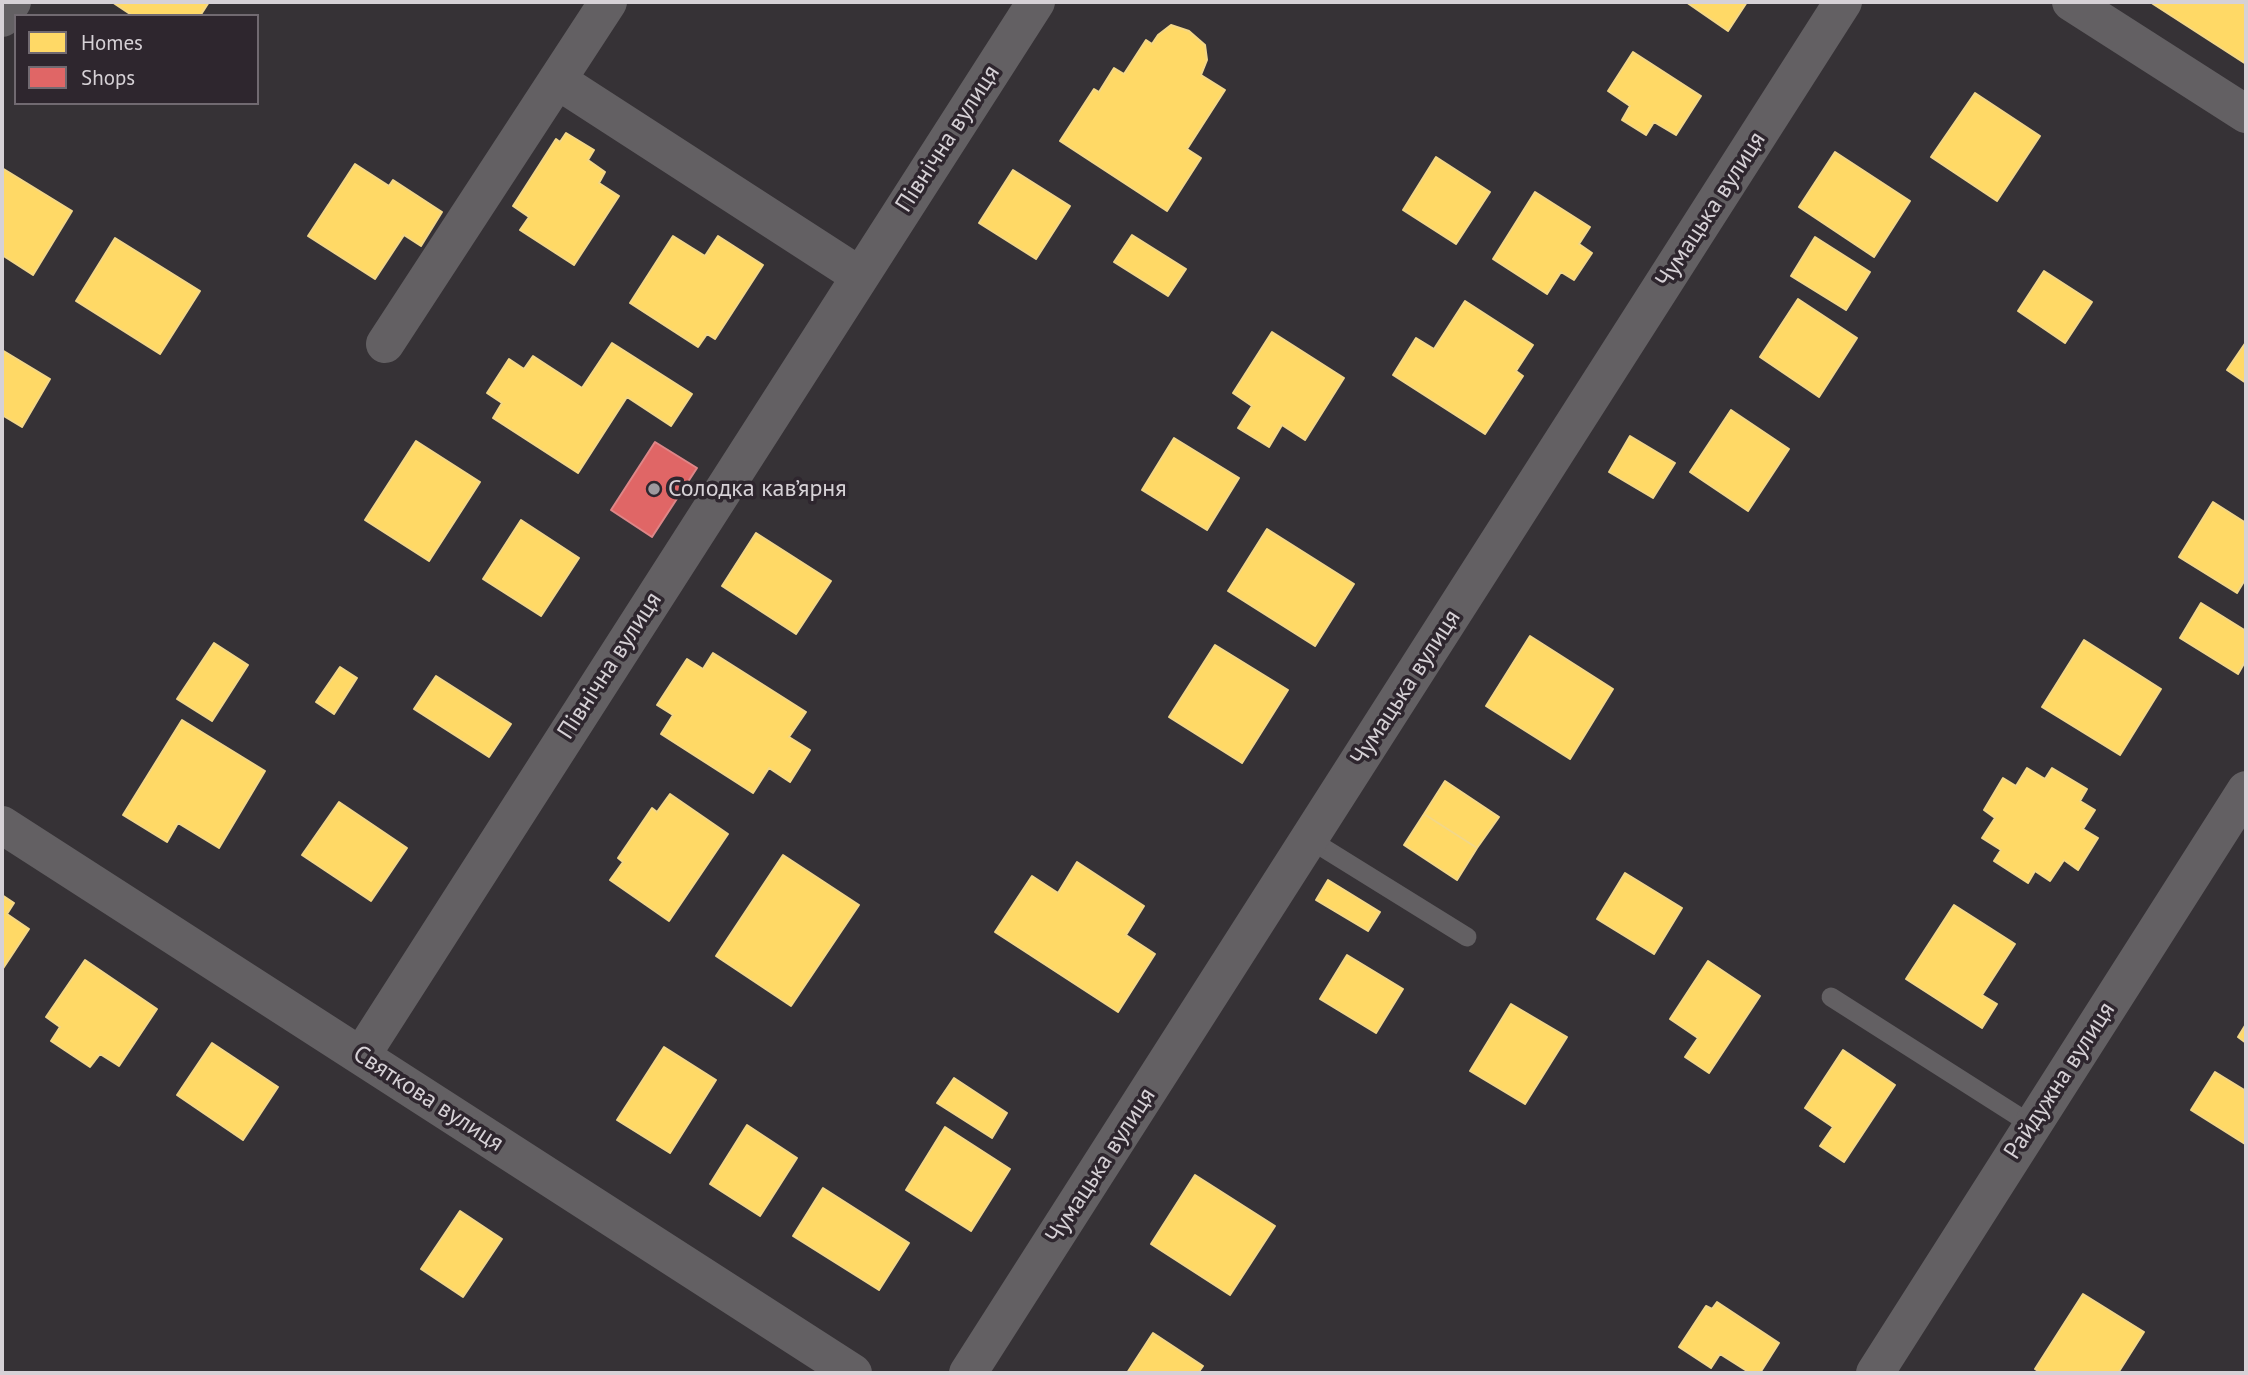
<!DOCTYPE html>
<meta charset="utf-8">
<style>
body{margin:0}
#map{position:relative;width:2248px;height:1375px;overflow:hidden;background:#363236;font-family:"PT Sans",sans-serif}
canvas{display:block}
.frame{position:absolute;inset:0;border:4px solid #d6d1d6;pointer-events:none}
.legend{position:absolute;left:14px;top:14px;width:245px;height:91px;box-sizing:border-box;background:#2e262e;border:2px solid #716a71;margin:0;padding:9px 12px;list-style:none;font-size:21px;color:#d6d1d6}
.legend li{display:flex;align-items:center;gap:14px;height:35px}
.legend b{width:35px;border:2px solid #716a71}
</style>
<div id="map">
<canvas width="2248" height="1375"></canvas>
<div class="frame"></div>
<ul class="legend">
<li><b style="height:19px;background:#ffd966"></b>Homes</li>
<li><b style="height:19px;background:#e06666"></b>Shops</li>
</ul>
</div>
<script>
const context = document.querySelector('canvas').getContext('2d');
context.lineJoin = 'round';
function fillPath(path, color) { context.fillStyle = color; context.fill(path, 'evenodd'); }
function trace(path, color, width, dash) { context.strokeStyle = color; context.lineWidth = width; context.lineCap = dash ? 'butt' : 'round'; context.setLineDash(dash || []); context.stroke(path); }
function label(font, color, halo, rows, align = 'center') {
  context.font = font + ' "PT Sans",sans-serif'; context.lineWidth = 7; context.setLineDash([]); context.textBaseline = 'middle'; context.strokeStyle = halo; context.fillStyle = color; for (const [text, x, y, turn = 0] of rows) {
    context.save(); context.translate(x, y); context.rotate((+turn || 0) * Math.PI / 180); context.textAlign = isNaN(turn) ? turn : align; if (halo) context.strokeText(text, 0, 0); context.fillText(text, 0, 0); context.restore();
  }
}
const homes = new Path2D(`
 M112,2h97l-9,14h-67z
 M1686,2h61l-19,29z
 M2150,2h96v62z
 M1171,25l18,6 16,14 2,15 -6,15 24,15 -38,59 14,9 -34,53 -107,-70 34,-52 5,3 15,-24 10,6 22,-34 6,4 6,-9z
 M1633,52l68,44 -25,39 -22,-13 -8,13 -24,-15 8,-14 -22,-15z
 M1975,93l65,43 -43,65 -66,-44z
 M566,133l28,17 -6,10 17,12 -6,11 20,13 -45,69 -54,-35 9,-13 -16,-11 43,-67 4,3z
 M1835,152l75,49 -36,56 -75,-50z
 M1436,157l54,35 -34,52 -53,-34z
 M355,164l34,22 4,-6 49,32 -21,34 -17,-11 -29,44 -67,-43z
 M2,168l70,43 -39,64 -31,-20z
 M1013,170l57,36 -34,53 -57,-36z
 M1535,192l55,35 -11,17 13,9 -18,27 -13,-8 -14,22 -54,-35z
 M1132,235l54,34 -18,27 -54,-34z
 M673,236l32,20 13,-20 45,29 -48,74 -8,-5 -9,13 -68,-44z
 M1815,237l55,35 -24,38 -55,-34z
 M115,238l85,53 -40,63 -84,-53z
 M2044,271l48,31 -27,41 -47,-32z
 M1798,299l59,39 -38,59 -59,-40z
 M1465,301l68,44 -17,26 7,5 -38,58 -92,-59 23,-37 18,11z
 M1272,332l72,46 -39,62 -23,-15 -13,22 -31,-19 14,-22 -19,-13z
 M2246,342v41l-19,-13z
 M612,343l80,51 -21,32 -44,-29 -49,76 -85,-55 9,-15 -15,-10 22,-34 15,10 9,-13 49,32z
 M2,350l48,29 -28,48 -20,-12z
 M1731,410l58,39 -41,62 -58,-39z
 M1630,436l45,27 -22,35 -44,-26z
 M1174,438l65,40 -32,52 -65,-40z
 M416,441l64,41 -51,79 -64,-41z
 M2213,502l33,21v55l-9,15 -58,-36z
 M521,520l58,38 -38,58 -58,-37z
 M1267,529l87,55 -39,62 -87,-55z
 M756,533l75,48 -35,53 -74,-48z
 M2201,603l45,28v29l-8,14 -58,-36z
 M1530,636l83,53 -43,70 -84,-53z
 M2084,640l77,49 -41,66 -78,-48z
 M214,643l34,22 -36,56 -35,-22z
 M1215,645l73,45 -46,73 -73,-46z
 M713,653l93,59 -17,25 21,13 -20,32 -21,-14 -16,25 -92,-59 12,-19 -16,-10 30,-46 16,10z
 M340,667l17,11 -23,36 -18,-12z
 M436,676l75,48 -22,33 -75,-48z
 M182,720l83,51 -46,77 -41,-25 -11,19 -44,-27z
 M2027,768l18,11 7,-11 35,21 -7,12 15,9 -12,19 15,9 -20,32 -14,-10 -14,21 -15,-10 -7,12 -34,-22 7,-11 -19,-12 13,-20 -11,-8 19,-32 13,8z
 M1445,781l54,36 -22,31 -53,-34z
 M670,794l58,40 -59,87 -59,-41 13,-18 -5,-4 34,-50 5,4z
 M339,802l68,46 -36,53 -69,-46z
 M1424,814l53,34 -20,32 -53,-35z
 M783,855l76,50 -68,101 -75,-50z
 M1077,862l67,44 -18,29 29,19 -37,58 -123,-80 37,-56 26,17z
 M1625,873l57,35 -28,46 -57,-35z
 M1328,880l52,32 -12,19 -52,-31z
 M2,895l12,8 -7,11 22,15 -27,41z
 M1954,905l61,39 -33,51 15,9 -15,24 -76,-49z
 M1347,955l56,34 -27,44 -56,-34z
 M85,960l72,49 -38,57 -19,-12 -10,13 -39,-26 9,-14 -14,-10z
 M1708,961l52,35 -51,77 -24,-16 13,-19 -28,-19z
 M1511,1004l56,33 -42,67 -55,-33z
 M2246,1024v19l-8,-6z
 M212,1043l66,44 -35,53 -66,-45z
 M664,1047l52,33 -46,73 -53,-33z
 M1843,1050l52,35 -51,77 -24,-16 13,-19 -28,-19z
 M2215,1072l31,19 -1,53 -54,-34z
 M954,1078l53,35 -15,25 -55,-35z
 M747,1125l50,33 -37,58 -50,-32z
 M945,1127l65,42 -39,62 -65,-41z
 M1195,1175l80,51 -45,69 -79,-51z
 M823,1188l86,55 -30,47 -86,-54z
 M460,1211l42,28 -39,58 -42,-28z
 M2083,1294l61,38 -26,41h-77l-6,-4z
 M1717,1302l62,41 -19,30h-10l-30,-19 -9,14 -32,-21 27,-41 6,3z
 M1153,1333l50,33 -5,7h-71z`);
fillPath(homes, '#ffd966');
trace(homes, '#f3d788', 2);
const shops = new Path2D(`
 M655,442l42,26 -45,69 -41,-27z`);
fillPath(shops, '#e06666');
trace(shops, '#dd8688', 2);
trace(new Path2D(`
 M1309,839l158,98
 M1831,997l201,128`), '#636063', 19);
trace(new Path2D(`
 M2071,2l175,112
 M2,18l10,-16
 M557,80l303,196
 M385,344l223,-342
 M2,825l851,548
 M361,1056l675,-1054
 M968,1373l875,-1371
 M1875,1373l371,-583`), '#636063', 38);
for (const [x, y, r, color] of [
 [654,489,7,"#9e999e"]
]) { const dot = new Path2D(); dot.arc(x, y, r, 0, 2 * Math.PI); context.fillStyle = color; context.fill(dot); trace(dot, '#2e262e', 2.5); }
label('24px', '#d6d1d6', '#2e262e', [
 ["Північна вулиця",948,139,-57],
 ["Чумацька вулиця",1711,210,-57],
 ["Північна вулиця",610,666,-57],
 ["Чумацька вулиця",1406,688,-57],
 ["Райдужна вулиця",2060,1081,-57],
 ["Святкова вулиця",428,1099,33],
 ["Чумацька вулиця",1101,1166,-57]
]);
label('24px', '#d6d1d6', '#2e262e', [
 ["Солодка кав’ярня",668,489]
], 'left');
</script>
